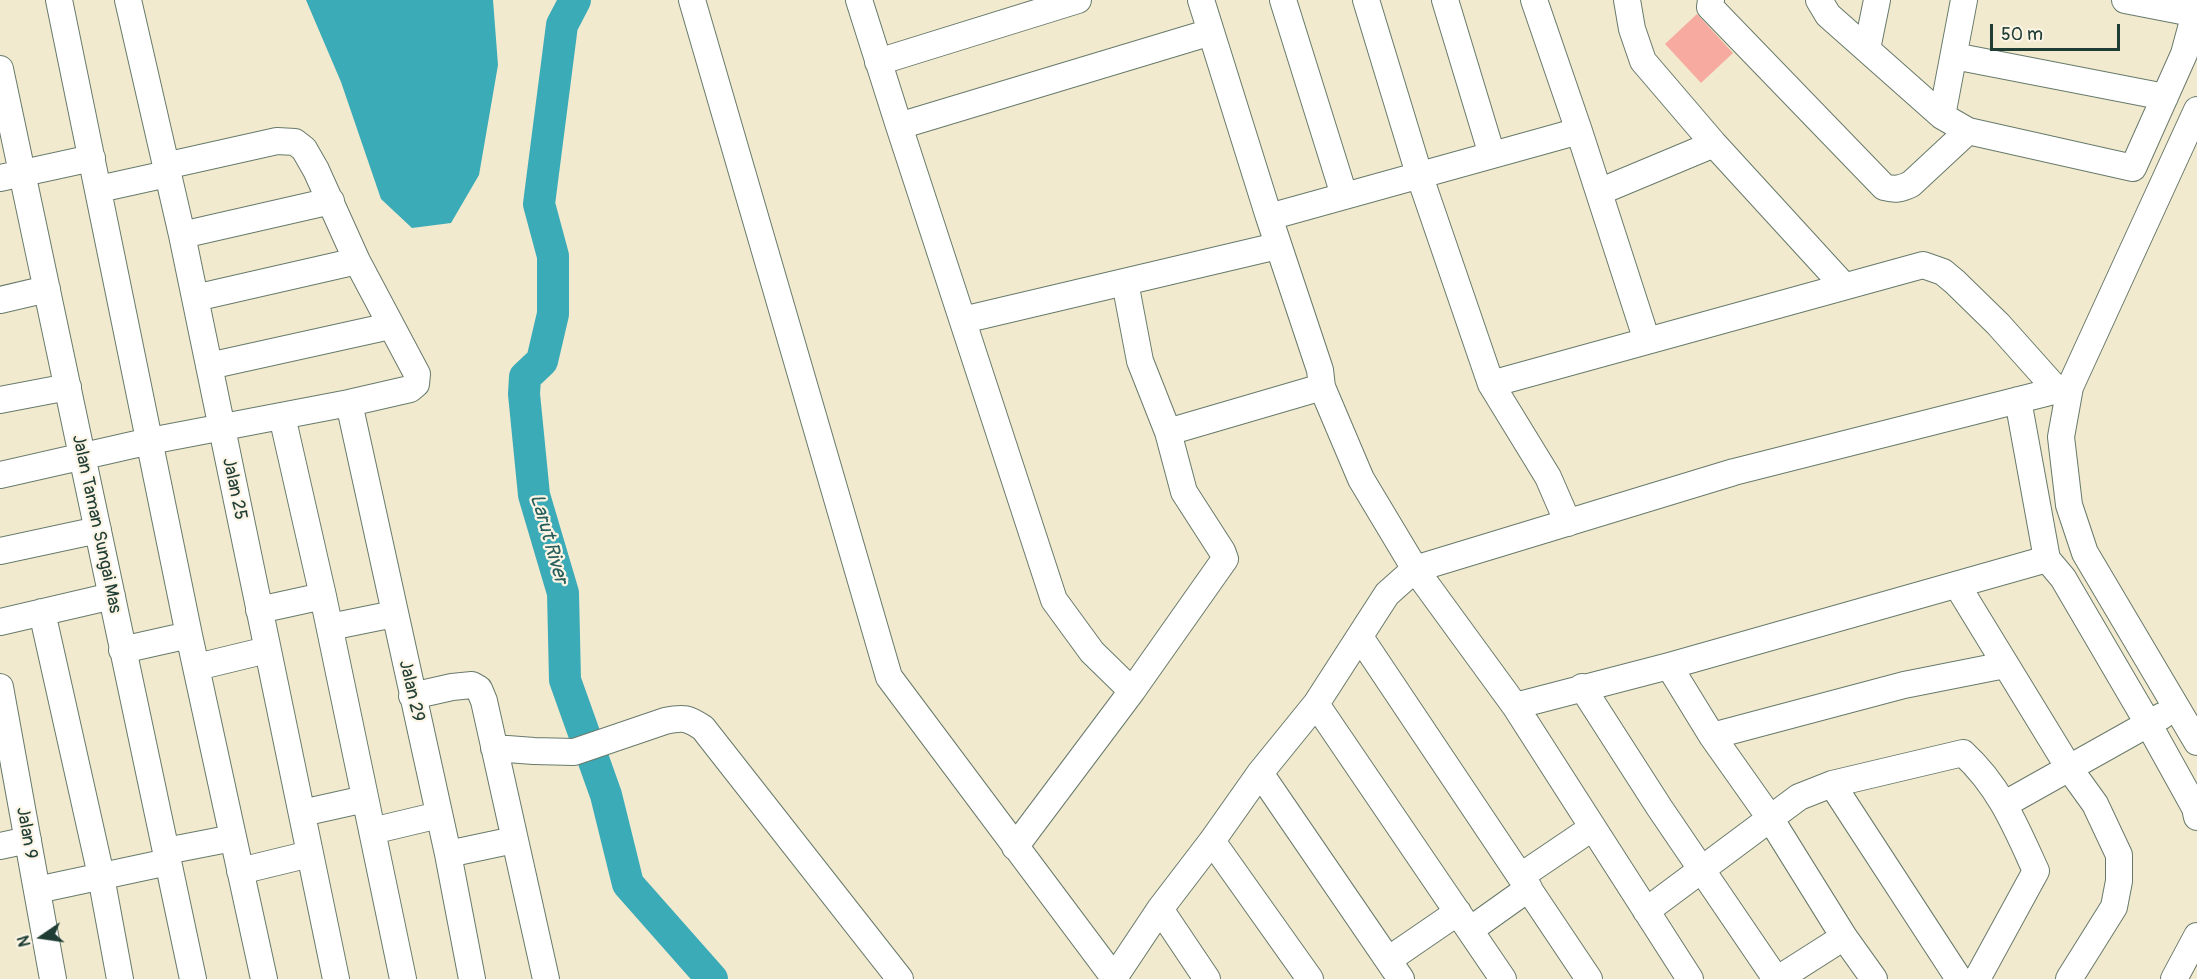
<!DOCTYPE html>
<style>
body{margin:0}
#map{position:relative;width:2197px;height:979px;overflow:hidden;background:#f1eacf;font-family:Pangolin,sans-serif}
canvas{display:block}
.north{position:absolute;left:12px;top:907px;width:60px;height:60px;-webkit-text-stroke:4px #fcf5e5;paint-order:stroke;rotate:257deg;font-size:16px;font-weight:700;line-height:24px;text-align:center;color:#1f3d34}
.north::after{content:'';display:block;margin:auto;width:21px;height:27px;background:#1f3d34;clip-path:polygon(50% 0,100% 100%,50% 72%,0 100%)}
.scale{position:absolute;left:1990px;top:24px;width:130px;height:27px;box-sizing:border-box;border:3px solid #1f3d34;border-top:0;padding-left:8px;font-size:18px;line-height:21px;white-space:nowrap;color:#1f3d34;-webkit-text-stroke:4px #fcf5e5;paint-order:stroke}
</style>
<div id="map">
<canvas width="2197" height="979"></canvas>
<div class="north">N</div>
<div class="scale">50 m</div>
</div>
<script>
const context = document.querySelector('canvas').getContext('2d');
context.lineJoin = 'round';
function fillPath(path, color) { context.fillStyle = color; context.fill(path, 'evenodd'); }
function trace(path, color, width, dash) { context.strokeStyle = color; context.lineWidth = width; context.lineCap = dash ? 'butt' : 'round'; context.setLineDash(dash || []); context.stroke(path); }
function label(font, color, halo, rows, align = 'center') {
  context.font = font + ' Pangolin,sans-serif'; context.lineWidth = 4.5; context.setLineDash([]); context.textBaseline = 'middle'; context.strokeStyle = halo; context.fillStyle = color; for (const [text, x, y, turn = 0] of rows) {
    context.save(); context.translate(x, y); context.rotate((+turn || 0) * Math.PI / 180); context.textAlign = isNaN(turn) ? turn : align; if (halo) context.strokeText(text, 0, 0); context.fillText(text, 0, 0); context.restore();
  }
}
fillPath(new Path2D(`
 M306,0h187l5,65 -19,110 -28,48 -39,5 -31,-29 -40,-117z`), '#3babb8');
trace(new Path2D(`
 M575,0l-13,25 -23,179 14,52v58l-11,47 -17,16 -1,17 10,101 29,98 2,87 41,115 22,89 84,95`), '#3babb8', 32);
fillPath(new Path2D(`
 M1697,14l36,39 -32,30 -36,-39z`), '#f7aa9f');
const minor = new Path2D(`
 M59,0l130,635 75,344
 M128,0l54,235 154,744
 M692,0l197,677 226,302
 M859,0l40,126 312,-94
 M1201,0l68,217 310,-86 -45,-131
 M1283,0l61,195
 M1366,0l53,174 72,210 57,93 20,46
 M1445,0l47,155
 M1627,0l5,29 11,32 71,83 130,142
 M1711,0l-1,7 174,180c11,3 17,2 27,-3l57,-53
 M1819,0l9,15 114,101 26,15 165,37 51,-114 13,-48
 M2125,0l72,14
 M1867,49l10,-49
 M1954,56l211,41
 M878,62l200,-62
 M0,69l193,910
 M2197,110l-127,277 -9,50 8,68 16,48 112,189
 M1942,116l22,-116
 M899,126l155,474 38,52 40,39
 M1579,131l68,210
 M0,178l92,-20
 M99,189l68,-15
 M1599,192l115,-48
 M1269,217l51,153 2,17 39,92 54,90 100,137 175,273
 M182,235l149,-34
 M195,298l162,-37
 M0,300l47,-11
 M963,320l314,-74
 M209,366l181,-40
 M1491,384l432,-119 20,7 12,10 43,42 59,66
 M0,400l68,-13
 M2018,400l29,159
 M349,403l99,451 24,125
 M282,416l41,180 80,383
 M1168,432l154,-45
 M0,475l150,-34 199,-38 61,-14 6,-5 1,-10 -60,-113 -41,-91 -12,-21 -9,-7 -18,-1 -112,25
 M0,551l98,-21
 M1957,585l112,183 26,36 24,51v26l-5,26 -45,72
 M259,610l64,-14
 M42,612l58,259 20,108
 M0,622l112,-26
 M330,627l64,-13
 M1360,637l229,342
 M122,650l67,-15
 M1669,666l43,70 58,82 74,119 30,42
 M197,667l70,-17
 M0,687l53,292
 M1582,687l77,120 117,172
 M412,696l40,-9 20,-2 7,4 5,12 62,278
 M1316,704l187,275
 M1515,706l154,-40 378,-107 16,19 86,147 46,83 2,9
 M1712,736l192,-51 101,-20
 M494,748l40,3 40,1 91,-31c19,-4 23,-3 38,7l197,251
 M1260,773l141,206
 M1832,784l127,195
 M2005,804l157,-88
 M302,813l63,-14
 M372,831l67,-16
 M1212,841l98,138
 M0,846l28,-6
 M1015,847l117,-156 93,-132 -3,-8 -38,-59 -16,-60 -28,-71 -15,-79
 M166,851l67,-13
 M448,854l66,-14
 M240,871l70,-17
 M1521,876l71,-48
 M37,890l131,-28
 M1160,909l47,70
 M1646,911l153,-114 33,-13 131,-31c37,34 53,74 73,118l-59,108
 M1470,930l59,-42
 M1388,960l70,-48
 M1114,978l46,-69 52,-68 48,-68 56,-69 71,-110 28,-25 319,-97 336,-85
 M1778,979l66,-42
 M2174,979l23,-43`);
trace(minor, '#687a6a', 28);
trace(minor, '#fff', 26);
label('18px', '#1f3d34', '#fcf5e5', [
 ["Jalan 25",234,489,78],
 ["Jalan Taman Sungai Mas",96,524,78],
 ["Jalan 29",411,691,77],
 ["Jalan 9",26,833,80]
]);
label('italic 20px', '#275e5c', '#fcf5e5', [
 ["Larut River",548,539,74]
]);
</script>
